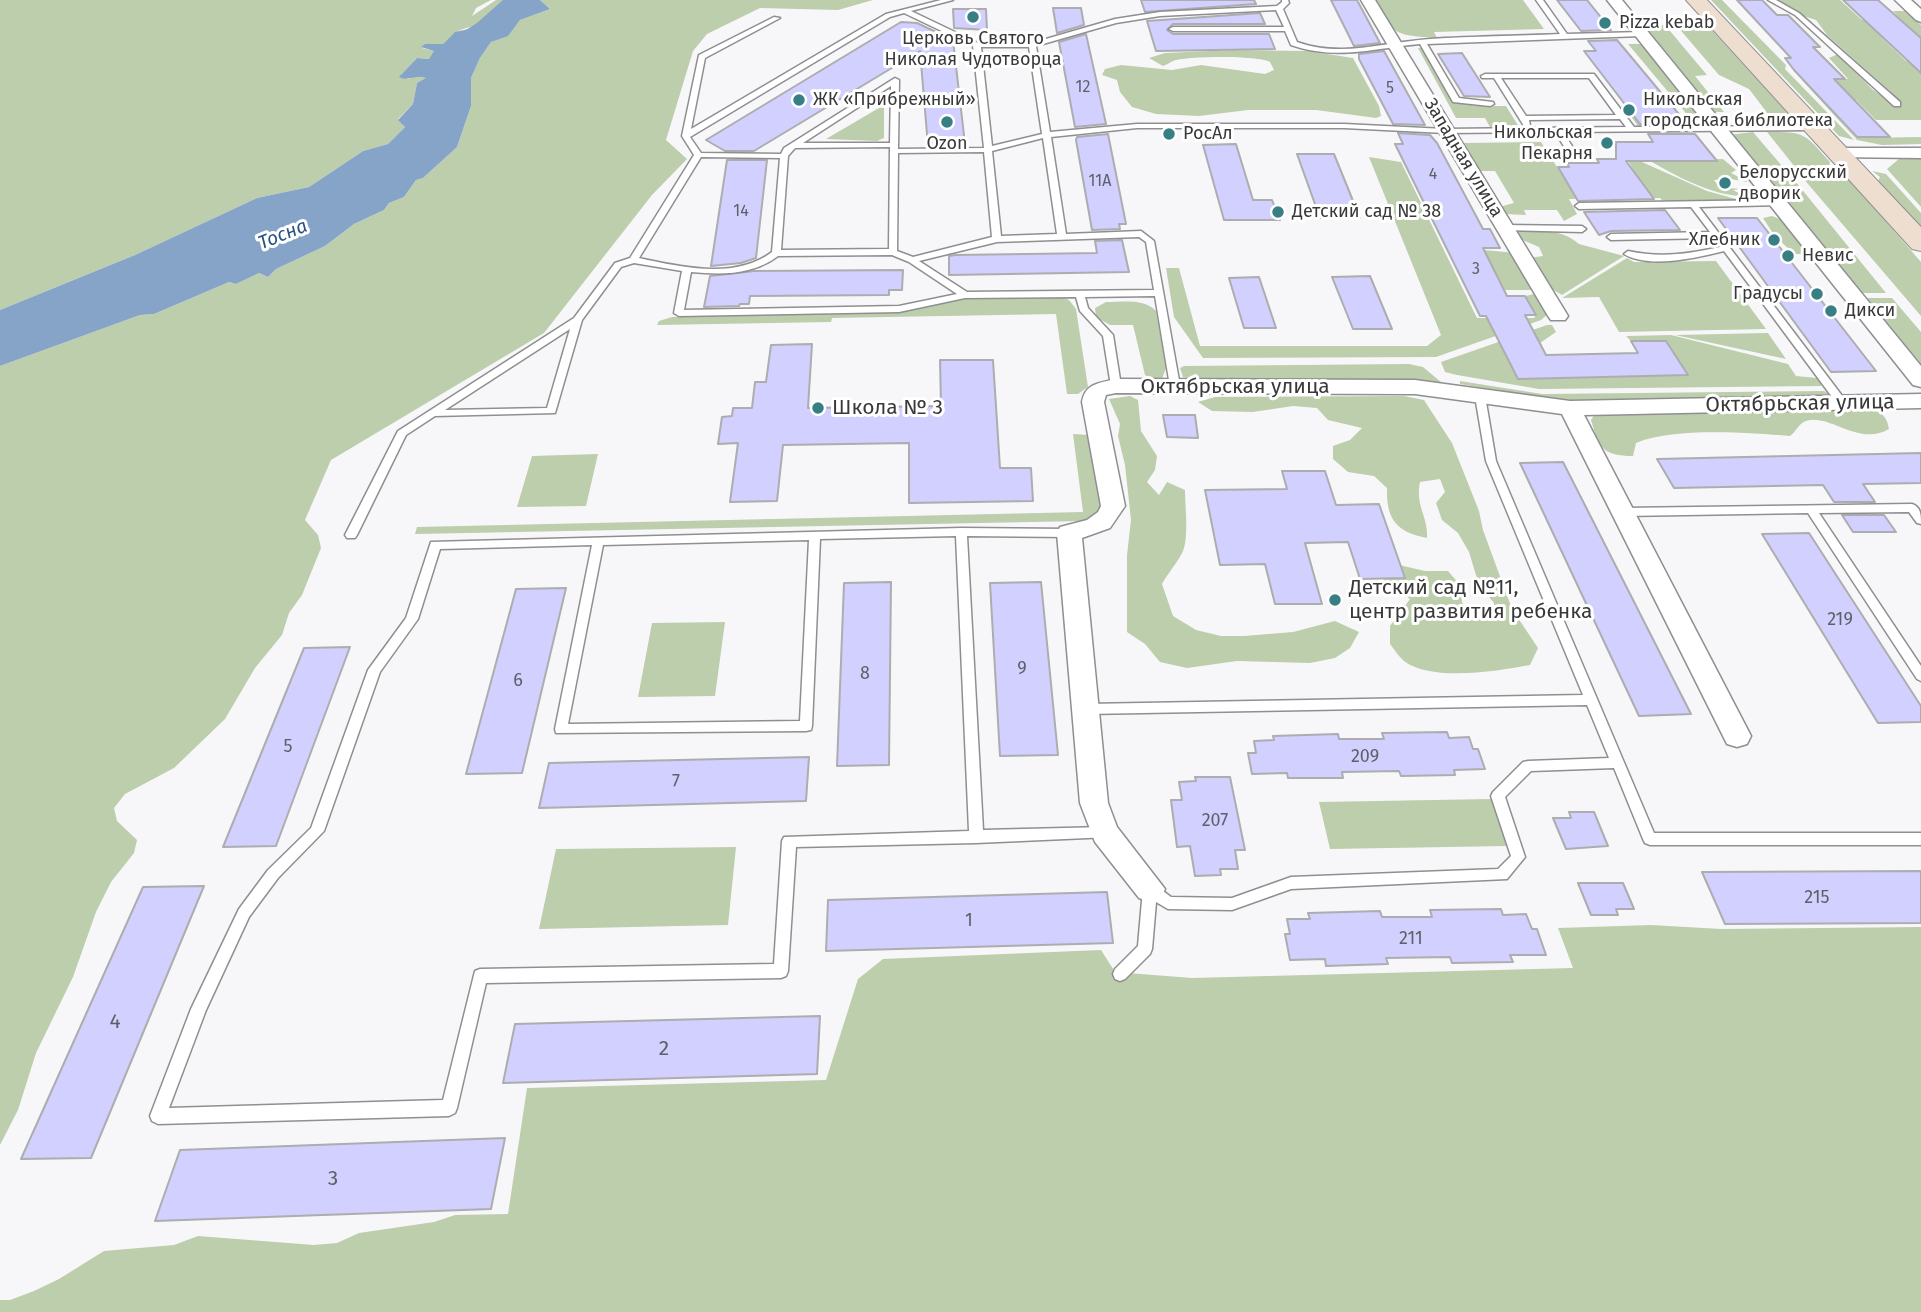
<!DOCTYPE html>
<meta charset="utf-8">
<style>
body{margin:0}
canvas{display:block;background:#f7f7f9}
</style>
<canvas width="1921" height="1312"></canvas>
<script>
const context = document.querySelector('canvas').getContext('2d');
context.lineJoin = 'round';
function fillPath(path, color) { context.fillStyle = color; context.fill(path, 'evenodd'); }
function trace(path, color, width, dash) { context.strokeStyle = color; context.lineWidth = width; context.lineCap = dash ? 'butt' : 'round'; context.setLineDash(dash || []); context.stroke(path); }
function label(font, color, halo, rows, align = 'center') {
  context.font = font + ' "Fira Sans",sans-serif'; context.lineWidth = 6; context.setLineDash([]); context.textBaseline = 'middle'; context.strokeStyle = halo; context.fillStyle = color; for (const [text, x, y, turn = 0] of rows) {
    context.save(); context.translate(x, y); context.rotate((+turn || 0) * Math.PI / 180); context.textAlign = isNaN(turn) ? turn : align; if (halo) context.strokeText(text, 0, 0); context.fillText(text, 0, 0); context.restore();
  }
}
fillPath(new Path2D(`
 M0,0h491l-15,8 -4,8 24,-16h12l-4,9 11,-2c-13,22 -41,14 -60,26 -4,2 -8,8 -12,11h-18l-3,4 13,3 -6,8 -12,-1 -15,16 6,5 11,-4 8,3 -10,5 -4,21 -15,15 7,8 -17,17 -25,7 -54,36 -52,11 -122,57 -135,55z
 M540,0h333l-35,10 -78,-2 -53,26 -14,17 -27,89 21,19 -35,36 -108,138 -213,127 -26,60 13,15 3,13 -19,47 -13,18 -7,22 -27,33 -30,51 -51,49 -49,26 -11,14 3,13 20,19 -3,13 -23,29 -15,30 -23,65 -37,76 -18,57 -18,35v-779l140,-51 14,-1 75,-32 7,2 23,-11 9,4 8,-8 49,-23 29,-22 30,-14 5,-7 15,-6 12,-17 7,-2 34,-31 14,-41v-28l9,-20 11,-16 17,-7 12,-15 30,-11z
 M1372,0h151l21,29 -110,3 3,6c-42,-3 -42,-2 -65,-38z
 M1711,0h11l64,65 -1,4 69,71 -15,-4z
 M1777,0h63l22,20h39l-8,-9h12l16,14v12h-40l25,24h15v59h-45l-20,-20h-34l34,38 65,-1v7l-39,1 -25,-5 -55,-60 46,-1 -19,-21 9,-4 34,35 22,16 7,-1 -11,-9 1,-3 -64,-57 -11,-15 -16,-5z
 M1644,25h21l42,50 -12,1 29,36h-9z
 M1676,25l32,1 84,92 -1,4 -30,3 -5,-5 9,-10 -16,-21 -30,-14z
 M1628,44h13l61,78 -5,3 -59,1 -8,-11 60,3z
 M1418,48h4l32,52 21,6h31l13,21h-29l-5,-9h-29z
 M1232,50l76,1 45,7 26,48 2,10 -5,2 -60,-8h-68l-49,6 -43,-2 -24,-7 -12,-15 -3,-12 -15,-5 3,-6 16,-4 51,5 29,-5 64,9 9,-4 -4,-8c-12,-7 -85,-6 -97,-1 -4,2 -7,4 -10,5l-14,-8 16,-5z
 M884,105v33l-7,3 -51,-2z
 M1753,132l35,41h-29l-30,-38z
 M1767,132c39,0 37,1 63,30l-1,5 -30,5z
 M1541,142l25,39h74l-16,-27 83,37 40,11h-83l-4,-4 -91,1 8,15 -13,7 -7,-11h-33l2,5 -21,-1 -6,-7 15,-4 -19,-32h-17l-16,-28z
 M1624,144l80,1 6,7 -50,1 6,8 57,-2 13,11 -5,3 17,9 -18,-3 -16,1 5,7 21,2 -7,1 11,6c-35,1 -92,-32 -120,-52z
 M1921,156v51l-34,-38 13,-11z
 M1369,157l32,5 76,156h57l2,-3 -11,-19 14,-3 9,21 -7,6 -105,37 -233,1 -29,-41 -8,-49h13l21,78h227l14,-11z
 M1835,171l8,1 78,90v54l-119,-139z
 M1872,171l14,3 35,39v17l-44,-47 3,-6z
 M1762,176h29l95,117h-27z
 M1772,216l8,3 26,32 -2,3h-10l-20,-19 -11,-17z
 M1520,230c20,1 43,-1 59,14l45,12 -62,39 -12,-7 -21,-30 14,-2 -4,-9 -21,-9 -1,-5z
 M1484,250l32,3 22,37h-33z
 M1627,258l7,4 82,-1 50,68 -147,3 -20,-35 -37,1z
 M1061,297l8,3 7,9 12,78 -10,7h-11l-11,-80 -224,4 -1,4 -174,3 2,-4 13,-4 229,-6 69,-13z
 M1863,298h29l29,34v38z
 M1106,302c17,0 38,-4 50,9l10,57 -4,11 -9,1 -8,-5 -12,-50h-23l-14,-8 -1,-9z
 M1547,325h5l4,7 -16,11 -39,1 17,34 169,-3 -21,-34h-35l-5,-5 45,-1 117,29 8,12 21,2 5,4 -1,4 -282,3 -82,-14 -12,-3 -4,-10z
 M1768,333l18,26 -111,-24z
 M1409,364l14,3 18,15 -249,-3 -9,-2 -3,-9 4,-2z
 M1460,381l82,13 282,-3 7,4 -264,7 -107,-18z
 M1130,396l8,4 3,31 16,25 -2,14 -8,12 12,13 8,-13 18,8c0,16 4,47 -2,61 -5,11 -15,22 -21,33l11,32 23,14 25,6h23l49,-4 42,-11 24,11 -9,16 -15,10 -25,5 -73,-2 -50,7 -27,-6 -15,-18 -18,-12v-77l4,-35 -6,-55 -7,-29 2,-12 -11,-25z
 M1404,396l20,4 28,43 27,68 4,19 29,79 26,39 -8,17c-32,6 -99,17 -126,-4 -5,-4 -10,-12 -14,-17v-18l20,-27 -38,-28 23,-7 30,7h23l13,15 1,16 8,16h23l1,-15 -15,-18 -10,-33 -11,-19 -16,-13 -6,-17 9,-11 -5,-13 -20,3c-5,24 8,34 7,56 -30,-6 -41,-18 -40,-50l-13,-12 -26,-4 -15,-13v-13l17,-6 12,-12 -34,-8 -11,-12 -24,-2 -40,6 -41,-1 -14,-9 17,-5z
 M1861,406c15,3 26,7 28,23 -30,18 -60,-16 -83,-8 -8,3 -10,11 -16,15 -43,-3 -115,-9 -154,7l-3,13c-30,0 -34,-8 -42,-36l4,-6 22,-1 180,-2z
 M1073,434l17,1 14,75 -12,9 -10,2 -667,13 2,-7 666,-15z
 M598,454l-12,52 -69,1 15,-51z
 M725,622l-10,74 -77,1 14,-74z
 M1491,799l16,47 -177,3 -11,-47z
 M736,847l-8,78 -189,4 17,-80z
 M1651,925l70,4 200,-2v385h-1921v-12h10l24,-9 25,-12 45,-28 70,-6 24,-9 116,9 23,-2 22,-10 75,-11 21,-7 53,-1 19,-126 299,-8 32,-101 25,-20 218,-9 14,22 77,6 381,-10 -15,-40z`), '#bdcead');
fillPath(new Path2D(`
 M508,0h32l10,9 -30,11 -12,16 -17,6 -11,16 -9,20v28l-14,41 -34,31 -7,2 -12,17 -15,6 -5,7 -30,14 -29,22 -49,23 -8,8 -9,-4 -23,11 -7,-2 -75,32 -14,1 -140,51v-56l135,-55 122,-57 52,-11 54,-36 25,-7 17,-17 -7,-7 15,-16 4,-21 9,-5c-9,-4 -19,4 -27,-1l18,-19 12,1 5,-8 -13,-4 4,-3h18l12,-12 41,-9 18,-15 -11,2z`), '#85a4c8');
fillPath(new Path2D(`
 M503,0h29l-35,35 -24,15 -10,25 -10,3 -10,-3 -4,-6 11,-29 27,-17z`), '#85a4c8');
const building = new Path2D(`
 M1141,0h113l2,4 -111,8z
 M1331,0h26l23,43 -26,3z
 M1557,0h30l24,30 -30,1z
 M1737,0h25l15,15h11l32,32h-7l32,32h-11l56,58h-33l-63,-67 -9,-12h6z
 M1843,0h35l43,38v35z
 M1053,8h28l3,17 -27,8z
 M953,9h33l1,21 -33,-2z
 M1260,13l5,11h-92l-6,6 6,4h96l6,15 -119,2 -9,-30z
 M901,22l16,1 36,17 12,104 -37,2 -8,-95 -166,100h-29l-19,-11z
 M1086,34l20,90 -31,3 -16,-85z
 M1617,40l66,79 4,5h-47l-56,-73h12l-8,-10z
 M1384,51l41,74 -32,-1 -34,-65v-5z
 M1462,53l28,44 -26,-1 -26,-42z
 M1398,133l32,2 7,8 46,86h7l10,19h-17l24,48h18l11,19h-11l21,40 92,-2 -7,-12h35l22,34 -170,4 -32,-63h-6l-85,-172h8z
 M1108,134l18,90h-7l1,5 -28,1 -16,-90 1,-3z
 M1648,134h47l22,27h-91l28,38 -76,2 -20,-34h11l-2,-4h32l-2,-4h19v-17h37z
 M1236,144l17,56h19l8,20h-56l-21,-75z
 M1297,154h37l26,64h-40z
 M727,160h40l-11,98 -15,5 -30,3z
 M1665,210l15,20 -69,1 -12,4 -15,-23z
 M1718,218h39l119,153 -45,1z
 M1122,240l7,32 -180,3v-19l6,-1 142,-2 -2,-12z
 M903,270l-1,20h-13v5l-139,1 -1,8h-9l-1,2 -35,1 6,-31 44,-5z
 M1370,276l22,53h-39l-21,-52z
 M1259,277l17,51h-32l-15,-50z
 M812,344l-4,64 133,-2 -1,-46h53l7,108h31l2,33 -124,2v-60l-126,2 -6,56 -47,1 8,-59 -20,1 4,-27 10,-1 1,-8h19l3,-26h11l5,-37z
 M1163,415h32l3,23 -31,-1z
 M1921,453v30l-58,1 12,18h-41l-11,-17 -149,3 -17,-29z
 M1563,462l128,252 -52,2 -119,-253z
 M1282,471h43l11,34 43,-1 26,74 -45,1 -12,-37 -43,1 17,61h-47l-10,-40 -45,1 -15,-75 82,-1z
 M1842,515h42l12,17h-43z
 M1809,533l112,173v16l-43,1 -116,-189z
 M891,582l-2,183 -52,1 7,-183z
 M1041,582l17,173 -58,1 -10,-173z
 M566,588l-44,185 -56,1 50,-185z
 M350,647l-74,199 -53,1 81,-199z
 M1447,732l2,6 20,-1 4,12h5l7,20 -31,1 1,5 -54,1 -2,-5 -57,1 1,6h-55l-1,-5 -35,1 -4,-21h8l-2,-12 20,-1 -1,-4 65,-2 1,5h45l-2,-6z
 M809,757l-3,44 -267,7 10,-45z
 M1195,777h35l15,73h-10l3,19h-18l1,6 -26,1 -5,-30 -13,1 -6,-47h11l-3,-18 17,-1z
 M1569,812h25l14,34 -42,3 -13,-31h18z
 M1921,871v52l-196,1 -23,-52z
 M1578,883h45l11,26h-18l2,6h-27z
 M204,886l-113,272 -70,1 122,-272z
 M1107,892l6,51 -287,8 2,-51z
 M1501,909l2,6 23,-1 6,15h5l9,26h-36l3,7 -61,1 -2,-6 -64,1 2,6 -62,2 -1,-7 -35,1 -5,-26h5l-3,-15h23l-2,-6 72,-2 2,6h50l-2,-7z
 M820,1016l-3,58 -314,9 12,-59z
 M505,1138l-14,71 -336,12 25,-71z`);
fillPath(building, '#d1d0fe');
trace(building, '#adadaf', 2);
const lane = new Path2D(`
 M941,0h12l-42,11 67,32h54l83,-24 45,-7 117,-6 5,-4v-2h6l1,3 -6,6 14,33c44,16 88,0 133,-3 43,-3 87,-3 130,-5l-24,-34h7l24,34 74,-2 4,2 -4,2 -214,8 32,54 34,4 1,2 -4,2 -37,-4 -33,-58c-46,4 -83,17 -129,1l-6,-14h-112l-4,-2 4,-2h111l-8,-17 -116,6 -44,7 -80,23 14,86 87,-8h207l101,5 181,-2 -6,-8 -91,1 1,6h-6l-30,-48h-12l-1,-2 4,-2h109l40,53 180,-1 4,2 -4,2 -251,2 16,25 -4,2h-3l-17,-27 -110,1 -101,-5h-207l-86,9 15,97 75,-3 13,10 26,145 -1,2h-8l-1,-2 -15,-90 -70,1 3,11 25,27 8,51 -5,3 -5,-3 -8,-50 -23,-25 -4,-14 -111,1 -66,14 -220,4 -5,-3 8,-42 -48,-8 -13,4 -39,53 -27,93 -120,3 -29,19 -49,100 -2,3h-8l-2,-3 53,-104 176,-113 41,-55 15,-5 64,-103 -12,-19 17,-81 75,-38 6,1 -75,40 -14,71 195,-115zM904,13l69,33 11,102 -86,1 1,-69 -4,-2 -111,70 -3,6 -80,-1 -11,-16 200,-120zM981,47h48l13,87 -50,12zM1501,78h88l27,37 -90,1zM891,86l-1,57h-87zM1043,138l14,96 -56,2 -9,-85zM890,147l-1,102 -108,1 7,-94 7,-8zM984,152l8,85 -79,20 -16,-6 1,-98zM701,157l79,1 -8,94c-37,28 -91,15 -133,6zM1139,237l7,5 8,48 -187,2 -48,-31 78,-19zM892,255l17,7 48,32 -58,12 -215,4 7,-38c31,3 62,3 87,-16zM570,329l-23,79 -102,2z
 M1768,0h8l23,13 101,89v4h-6l-99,-91z
 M1778,200l3,1v4l-82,2 147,194v4h-8l-114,-154c-28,7 -75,18 -100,3l4,-3c32,7 61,3 92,-4l-6,-9 -103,2 -4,-3 4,-3 99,-2 -19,-25 -112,2 -4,-3 4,-3z
 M1505,225l77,1 4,3 -4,3 -80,-2 -1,-2z
 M1480,393l5,3 11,65 158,372h267v12h-271l-5,-2 -2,-4 -29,-71 -83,3 -26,26 20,60 -18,22 -216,10 -59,21 -64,-1 -12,-7 -4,47 -2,5 -25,25 -5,2 -5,-2 -2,-5 2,-5 23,-23 5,-57 2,-4 5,-2 5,2 16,12 61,1 59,-21 207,-8 13,-13 -20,-60 2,-4 30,-30 5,-1 81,-3 -22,-53 -500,9 -4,-2 -2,-3 2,-3 4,-2 496,-9 -97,-234 -11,-65z
 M1912,504c9,3 9,11 9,20l-4,-1 -8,-11 -90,1 102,153v15l-4,-2 -109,-166 -184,3 -6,-4 6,-4z
 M961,528l108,1 6,4 -6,4 -102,-1 16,294 122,-3 5,2 2,4 -2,4 -134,6 -180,4 -8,124 -2,5 -5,2 -295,5 -29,125 -2,5 -6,3 -291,8 -6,-3 -2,-5 41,-107 48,-100 29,-39 43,-42 57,-158 38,-52 25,-76zM956,536l13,295 -185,6 -2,4 -8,123 -294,5 -5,2 -32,129 -274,8 37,-98 43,-93 29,-39 46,-47 56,-159 38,-53 22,-70 152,-4 -37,184 1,4 250,-2 5,-1 1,-4 8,-187zM809,540l-9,181 -232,3 35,-179z`);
const street = new Path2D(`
 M1361,0h14l193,316 -3,4h-14l-3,-4z
 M1607,0h15l299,366v21l-8,-2z
 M1895,0h16l10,9v13l-5,-2z
 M1838,148h83v10l-89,-1 -3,-4 3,-4z
 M1116,379l299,1 155,21 351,-7v14l-337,7 167,321 -4,8 -10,3 -10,-3 -165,-330 -147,-20 -299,-1 -10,2 -2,7 21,104 -15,22 -28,10 26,265 9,24 48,62 -4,9 -11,4 -11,-4 -44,-56 -15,-39 -23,-270 3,-6 27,-7 11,-8 3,-6 -19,-104c3,-19 18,-19 34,-23z`);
const secondary = new Path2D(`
 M1686,0h21l214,227v24l-9,-2z`);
trace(lane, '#8f8f91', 3);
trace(street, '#8f8f91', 3);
trace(secondary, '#8f8f91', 2);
fillPath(lane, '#fff');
fillPath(street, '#fff');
fillPath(secondary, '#eedecf');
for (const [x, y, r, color] of [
 [973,17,7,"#377f84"],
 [1605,23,7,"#377f84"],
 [799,100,7,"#377f84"],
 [1629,110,7,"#377f84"],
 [947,122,7,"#377f84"],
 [1169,134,7,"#377f84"],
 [1607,143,7,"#377f84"],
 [1725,183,7,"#377f84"],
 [1278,212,7,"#377f84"],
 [1774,240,7,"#377f84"],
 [1788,256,7,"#377f84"],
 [1817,294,7,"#377f84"],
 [1831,311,7,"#377f84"],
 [818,408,7,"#377f84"],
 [1335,600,7,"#377f84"]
]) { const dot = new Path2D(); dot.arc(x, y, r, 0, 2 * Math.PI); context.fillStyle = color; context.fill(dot); trace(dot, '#fff', 2.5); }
label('16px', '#5f5f6a', null, [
 ["12",1083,88],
 ["5",1390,89],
 ["4",1433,175],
 ["11А",1100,182],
 ["14",741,212],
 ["3",1476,270]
]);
label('18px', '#393939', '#fff', [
 ["Pizza kebab",1619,23],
 ["Церковь Святого",973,39,"center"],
 ["Николая Чудотворца",973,60,"center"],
 ["ЖК «Прибрежный»",813,100],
 ["Никольская",1643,100],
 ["городская библиотека",1643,121],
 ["Никольская",1593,133,"right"],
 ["Пекарня",1593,154,"right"],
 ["РосАл",1183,134],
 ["Ozon",947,144,"center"],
 ["Белорусский",1739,173],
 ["дворик",1739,194],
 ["Детский сад № 38",1292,212],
 ["Хлебник",1760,240,"right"],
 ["Невис",1802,256],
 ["Градусы",1803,294,"right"],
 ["Дикси",1845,311]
], 'left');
label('18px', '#393939', '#fff', [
 ["Западная улица",1463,158,59]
]);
label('18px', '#5f5f6a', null, [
 ["219",1840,620],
 ["9",1022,669],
 ["8",865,674],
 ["6",518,681],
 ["5",288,747],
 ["209",1365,757],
 ["7",676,782],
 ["207",1215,821],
 ["215",1817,898],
 ["1",969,921],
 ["211",1411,939]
]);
label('italic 19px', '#265282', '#fff', [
 ["Тосна",283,235,-22]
]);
label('21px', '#393939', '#fff', [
 ["Октябрьская улица",1235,387],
 ["Октябрьская улица",1800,404,-1]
]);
label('21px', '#393939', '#fff', [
 ["Школа № 3",832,408],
 ["Детский сад №11,",1349,588],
 ["центр развития ребенка",1349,612]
], 'left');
label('21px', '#5f5f6a', null, [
 ["4",115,1022],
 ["2",664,1049],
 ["3",333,1179]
]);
</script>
